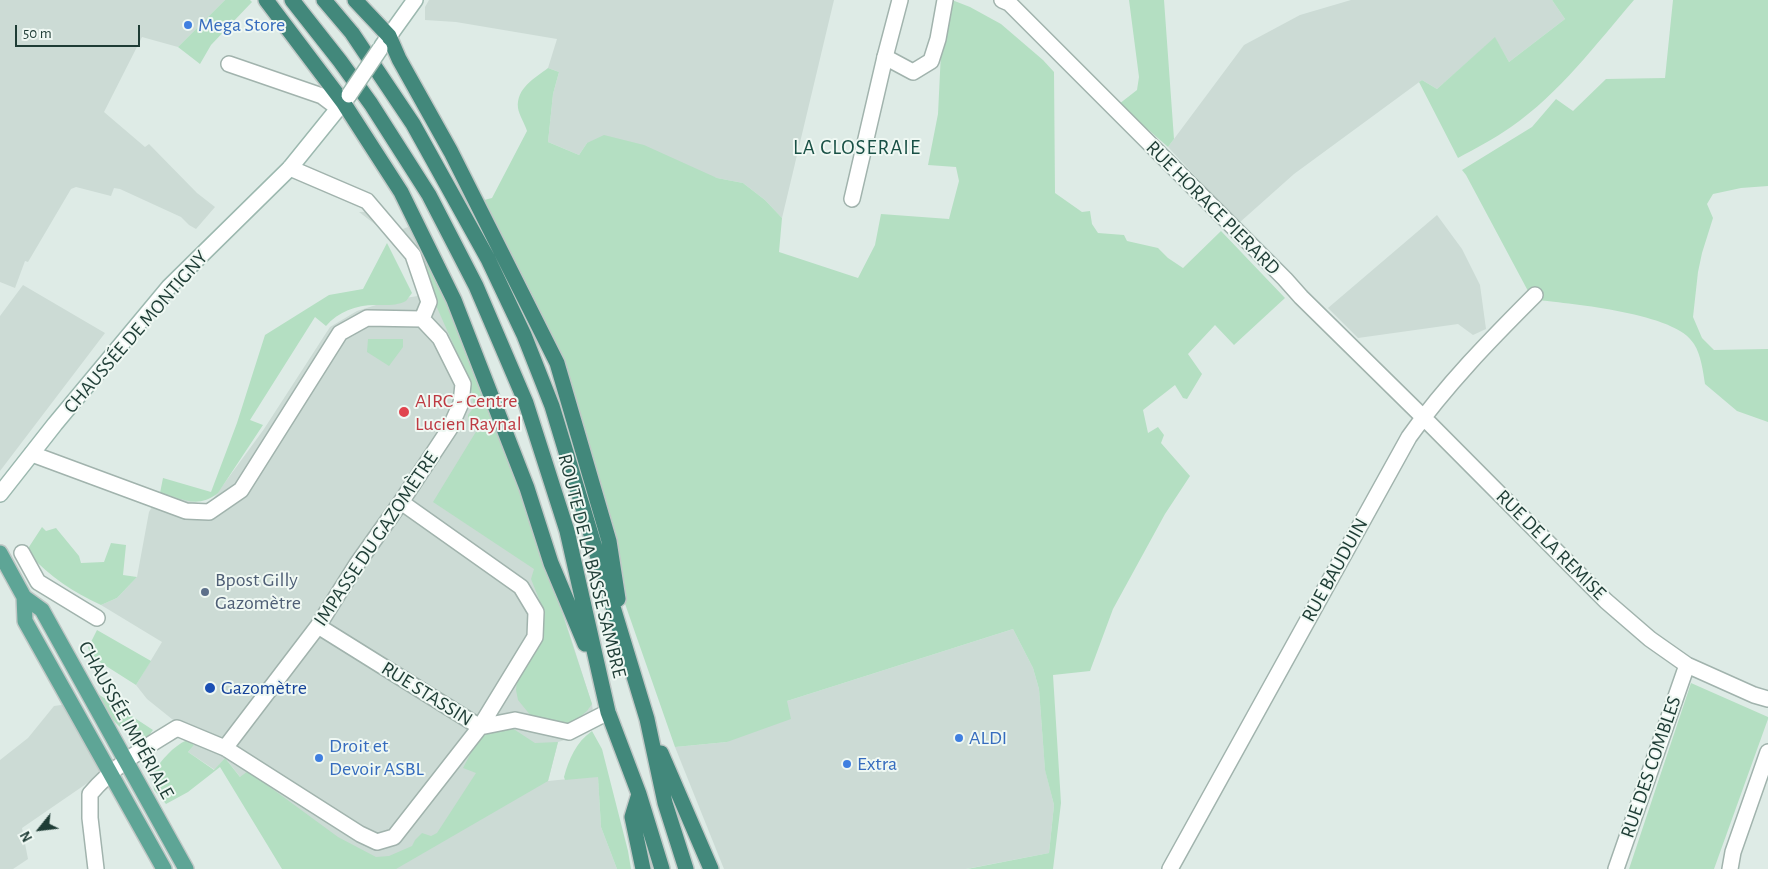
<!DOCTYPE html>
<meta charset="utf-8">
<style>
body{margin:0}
#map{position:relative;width:1768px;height:869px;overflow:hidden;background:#deebe6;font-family:"Alegreya Sans",sans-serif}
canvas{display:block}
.north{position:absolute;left:15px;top:804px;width:50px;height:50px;-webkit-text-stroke:4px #eff8f3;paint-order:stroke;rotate:241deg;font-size:14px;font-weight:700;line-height:20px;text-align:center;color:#1e3c35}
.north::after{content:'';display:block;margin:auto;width:18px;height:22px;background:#1e3c35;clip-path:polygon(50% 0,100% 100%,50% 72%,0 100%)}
.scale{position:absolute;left:15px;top:25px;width:125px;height:22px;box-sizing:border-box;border:2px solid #1e3c35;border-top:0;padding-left:6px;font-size:15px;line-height:18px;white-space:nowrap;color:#1e3c35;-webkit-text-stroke:4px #eff8f3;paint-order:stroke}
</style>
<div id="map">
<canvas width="1768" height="869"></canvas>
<div class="north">N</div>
<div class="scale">50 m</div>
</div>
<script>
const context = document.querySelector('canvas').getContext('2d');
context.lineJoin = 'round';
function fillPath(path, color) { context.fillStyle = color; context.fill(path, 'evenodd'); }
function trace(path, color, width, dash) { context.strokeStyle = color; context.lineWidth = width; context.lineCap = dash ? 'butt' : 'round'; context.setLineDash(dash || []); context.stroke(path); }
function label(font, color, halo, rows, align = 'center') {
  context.font = font + ' "Alegreya Sans",sans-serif'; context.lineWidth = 4; context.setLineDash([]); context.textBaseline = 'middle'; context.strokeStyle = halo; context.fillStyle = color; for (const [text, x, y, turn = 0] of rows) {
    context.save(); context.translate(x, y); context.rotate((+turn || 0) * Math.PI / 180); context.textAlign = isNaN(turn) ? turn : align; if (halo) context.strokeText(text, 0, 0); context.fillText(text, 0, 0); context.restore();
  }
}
fillPath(new Path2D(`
 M0,0h225l-47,47 -36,-10 -38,75 41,35 4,-3 48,49 18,14 -19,22 -7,-4 -8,-8 -61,-28 -6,-1 -3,8 -35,-9 -5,2 -43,73 -3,-1 -10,27 -15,-6z
 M429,0h405l-52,218 -17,-18 -22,-17 -26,-5 -130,-35 -8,12 -31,-13 5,-48 6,-22 -11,-4 9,-29 -101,-17 -31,-2v-13z
 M1351,0h201l13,19 -56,43 -14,-24 -58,51 -15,-9 -128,94 -55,49 -71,-76 76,-102 56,-30z
 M386,211l14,19 8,-3 26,47 126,330 32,100 3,22 -17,10 -20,6 -10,39 50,-5 3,51 16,42h-273l-103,-91 -16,-20 -10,12 -27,-18 10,-12 -51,-41 -11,-14 26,-43 -61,-37 16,-7 20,-21 12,-65 11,-19 38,10h12l54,-74 66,-102 27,-16 35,-11 26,-4 -5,-30 -20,-28 -34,-26z
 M1437,215l25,34 18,36 6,44 -13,6 -15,-11 -100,14 -30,-30z
 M23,285l82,48 -105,138v-155z
 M1013,629l20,39 6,21 6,80 9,36 -5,48 -83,16h-242l-49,-122 52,-5 60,-41z
 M68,704l37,67 -83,57 6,31 -15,10h-13v-109l28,-22 26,-32z`), '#ccdbd5');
fillPath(new Path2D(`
 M225,0h25l2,2 -41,43 -11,19 -22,-17z
 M952,0l18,7 31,17 42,36 11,12 1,121 27,19 8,-1 2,13 6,9 26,2 3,6 31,7 10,10 15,10 38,-37 64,67 -51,47 -19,-20 -27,29 14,20 -15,25 -4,-1 -8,-13 -32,25 5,23 10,-6 6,8 -3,8 29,33 -25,38 -52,95 -23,62 -37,4 8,128 -8,66h-86l82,-16 5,-48 -9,-35 -6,-81 -6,-21 -20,-39 -226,72 4,18 -64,23 -52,5 -52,-149 -38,-156 -105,-241 12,-3 35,-67c-2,-7 -8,-16 -9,-23 -2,-20 17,-30 30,-40l11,4 -6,22 -5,48 31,13 8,-12 17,-8 40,10 73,33 26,5 22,17 17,18 -3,34 79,26 17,-33 6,-31 68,5 10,-38 -3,-14 -28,-2 10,-51 3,-62z
 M1129,0h35l10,139 -6,8 -49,-43 18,-14 2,-13z
 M1552,0h82c-38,44 -74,93 -123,127 -17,12 -35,21 -53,31l-39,-76 3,-2 15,9 58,-52 14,25 56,-43z
 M1673,0h95v186l-27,2 -28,6 -6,10 6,14 -11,35 -4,19 -5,45 9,21 12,12 54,-1v73l-31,-11 -32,-27c-2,-13 -4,-29 -11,-40 -17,-31 -122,-40 -156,-44l-10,-9 -62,-116 -4,-5 70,-43 24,-28 17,12 33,-32 59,-1z
 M387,243l25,50 -6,8c-10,5 -20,4 -31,4 -19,0 -37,7 -49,21l-11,-9 -65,103 13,5 -45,68c-20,16 -35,6 -58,0l3,-15 48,14 26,-69 28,-88 64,-40 34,-6z
 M428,263l47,90 35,101 82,250 -5,7 -12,10 -9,3 -35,-8 -13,-16 -2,-10 1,-9 7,-18 11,-9 6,-11 2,-19v-15l-12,-30 3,-10 -101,-67 44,-72 -9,-9v-6l6,-8 -4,-25 -43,-97 -3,-15z
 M368,339h35v8l-14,19 -22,-14z
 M42,527l4,4 10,-3 23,28 2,7 23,-1 7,-19 15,2 -3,30 14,2 -20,21 -16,7c-28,-13 -51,-28 -72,-51l-2,-4z
 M97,630l54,31 -15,24 -41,-26 -7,-11z
 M1691,683l77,34v2l-54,150h-85z
 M98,694l55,36 -6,8c-22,1 -43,-25 -49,-44z
 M502,727l10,1 23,15 23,-1 -10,39 -152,88h-114l-62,-102 -32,25 -22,12 -12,-14 -2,-17c11,-14 20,-26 35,-33l7,5 -6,7 26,18 11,-12 15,19 8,-6 90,66 38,20 13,-1 23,-10 3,-6 7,-7 9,3 6,-3 39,-60 -13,-5 14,-27 2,-3z
 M592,731l10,18 26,102 3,18h-14l-16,-42 -3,-50 -33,3 -1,-3c5,-18 12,-35 28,-46z`), '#b4dfc2');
const pedestrian = new Path2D(`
 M852,199l33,-142 28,15 18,-11 7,-22 7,-39
 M22,553l16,29 59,36`);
const minor = new Path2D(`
 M1002,0l7,3 276,276 16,18 122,120 183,184 44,38 37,26 67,30 14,4
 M885,57l15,-57
 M229,64l93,32 16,12
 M290,168l77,33 46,54 16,47 -7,17
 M32,454l154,57 23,1 32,-22 99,-157 27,-15 55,1 18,19 23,46 -2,19 -11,25 -49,74 -44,62 -39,62 -93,122
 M318,626l162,101 55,-90 1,-25 -15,-25 -120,-85
 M96,869l-6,-51v-24c24,-29 56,-47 87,-66l48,20 135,86 17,8 17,-5 86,-110 35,-7 54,12 39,-20
 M1170,869l239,-432c37,-52 81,-97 126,-142
 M1616,869l71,-204
 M1730,869l3,-17 35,-100`);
const secondary = new Path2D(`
 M382,46l33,-46
 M0,494l55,-70 114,-137 121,-119 59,-73`);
const primary = new Path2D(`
 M0,553l24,44 1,24 139,248
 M24,597l18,13 144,259`);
const trunk = new Path2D(`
 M266,0l77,102 58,90 53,108 73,188 24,75 34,81
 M292,0l48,61 31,43 58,91 47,91 50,117 41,128 41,181 31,82 23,75
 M324,0l28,33 61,91 75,135 36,76 28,71 95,313 18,84 21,66
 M355,0l34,36 10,23 52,93 106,211 52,178 9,58
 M661,753l50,116
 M639,794l-7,23 11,52`);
trace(pedestrian, '#a1b3ad', 18);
trace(minor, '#a1b3ad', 18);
trace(secondary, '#9cb8af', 18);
trace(primary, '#c0c8c6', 18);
trace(trunk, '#c0c8c6', 18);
trace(pedestrian, '#fff', 15);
trace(minor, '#fff', 15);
trace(secondary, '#fff', 15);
trace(primary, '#5ea596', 15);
trace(trunk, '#42887b', 15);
const secondaryBridge = new Path2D(`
 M349,95l31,-46`);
trace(secondaryBridge, '#9cb8af', 18, []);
trace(secondaryBridge, '#fff', 15);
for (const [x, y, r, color] of [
 [188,25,5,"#3f7fe0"],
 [404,412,6,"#e0444e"],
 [205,592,5,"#5c6f8a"],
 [210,688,6,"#1a4fb4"],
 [959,738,5,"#3f7fe0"],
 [319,758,5,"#3f7fe0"],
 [847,764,5,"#3f7fe0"]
]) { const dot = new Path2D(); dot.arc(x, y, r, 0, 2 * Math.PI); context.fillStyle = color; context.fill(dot); trace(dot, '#eff8f3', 2); }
label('20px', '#366cbe', '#eff8f3', [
 ["Mega Store",198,25],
 ["ALDI",969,738],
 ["Droit et",329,746],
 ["Devoir ASBL",329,769],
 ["Extra",857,764]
], 'left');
label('20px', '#1e3c35', '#eff8f3', [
 ["RUE HORACE PIERARD",1213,208,45],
 ["CHAUSSÉE DE MONTIGNY",136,332,-49],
 ["IMPASSE DU GAZOMÈTRE",376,539,-56],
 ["RUE DE LA REMISE",1551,545,45],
 ["ROUTE DE LA BASSE SAMBRE",592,566,76],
 ["RUE BAUDUIN",1335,570,-61],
 ["RUE STASSIN",427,694,32],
 ["CHAUSSÉE IMPÉRIALE",126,720,61],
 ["RUE DES COMBLES",1651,767,-71]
]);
label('20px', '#be3a42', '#eff8f3', [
 ["AIRC - Centre",415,401],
 ["Lucien Raynal",415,424]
], 'left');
label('20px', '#4e5e75', '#eff8f3', [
 ["Bpost Gilly",215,580],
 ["Gazomètre",215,603]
], 'left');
label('20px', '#164399', '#eff8f3', [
 ["Gazomètre",221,688]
], 'left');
context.letterSpacing = '1px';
label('21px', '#185045', '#eff8f3', [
 ["LA CLOSERAIE",857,148]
]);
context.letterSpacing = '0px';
</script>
